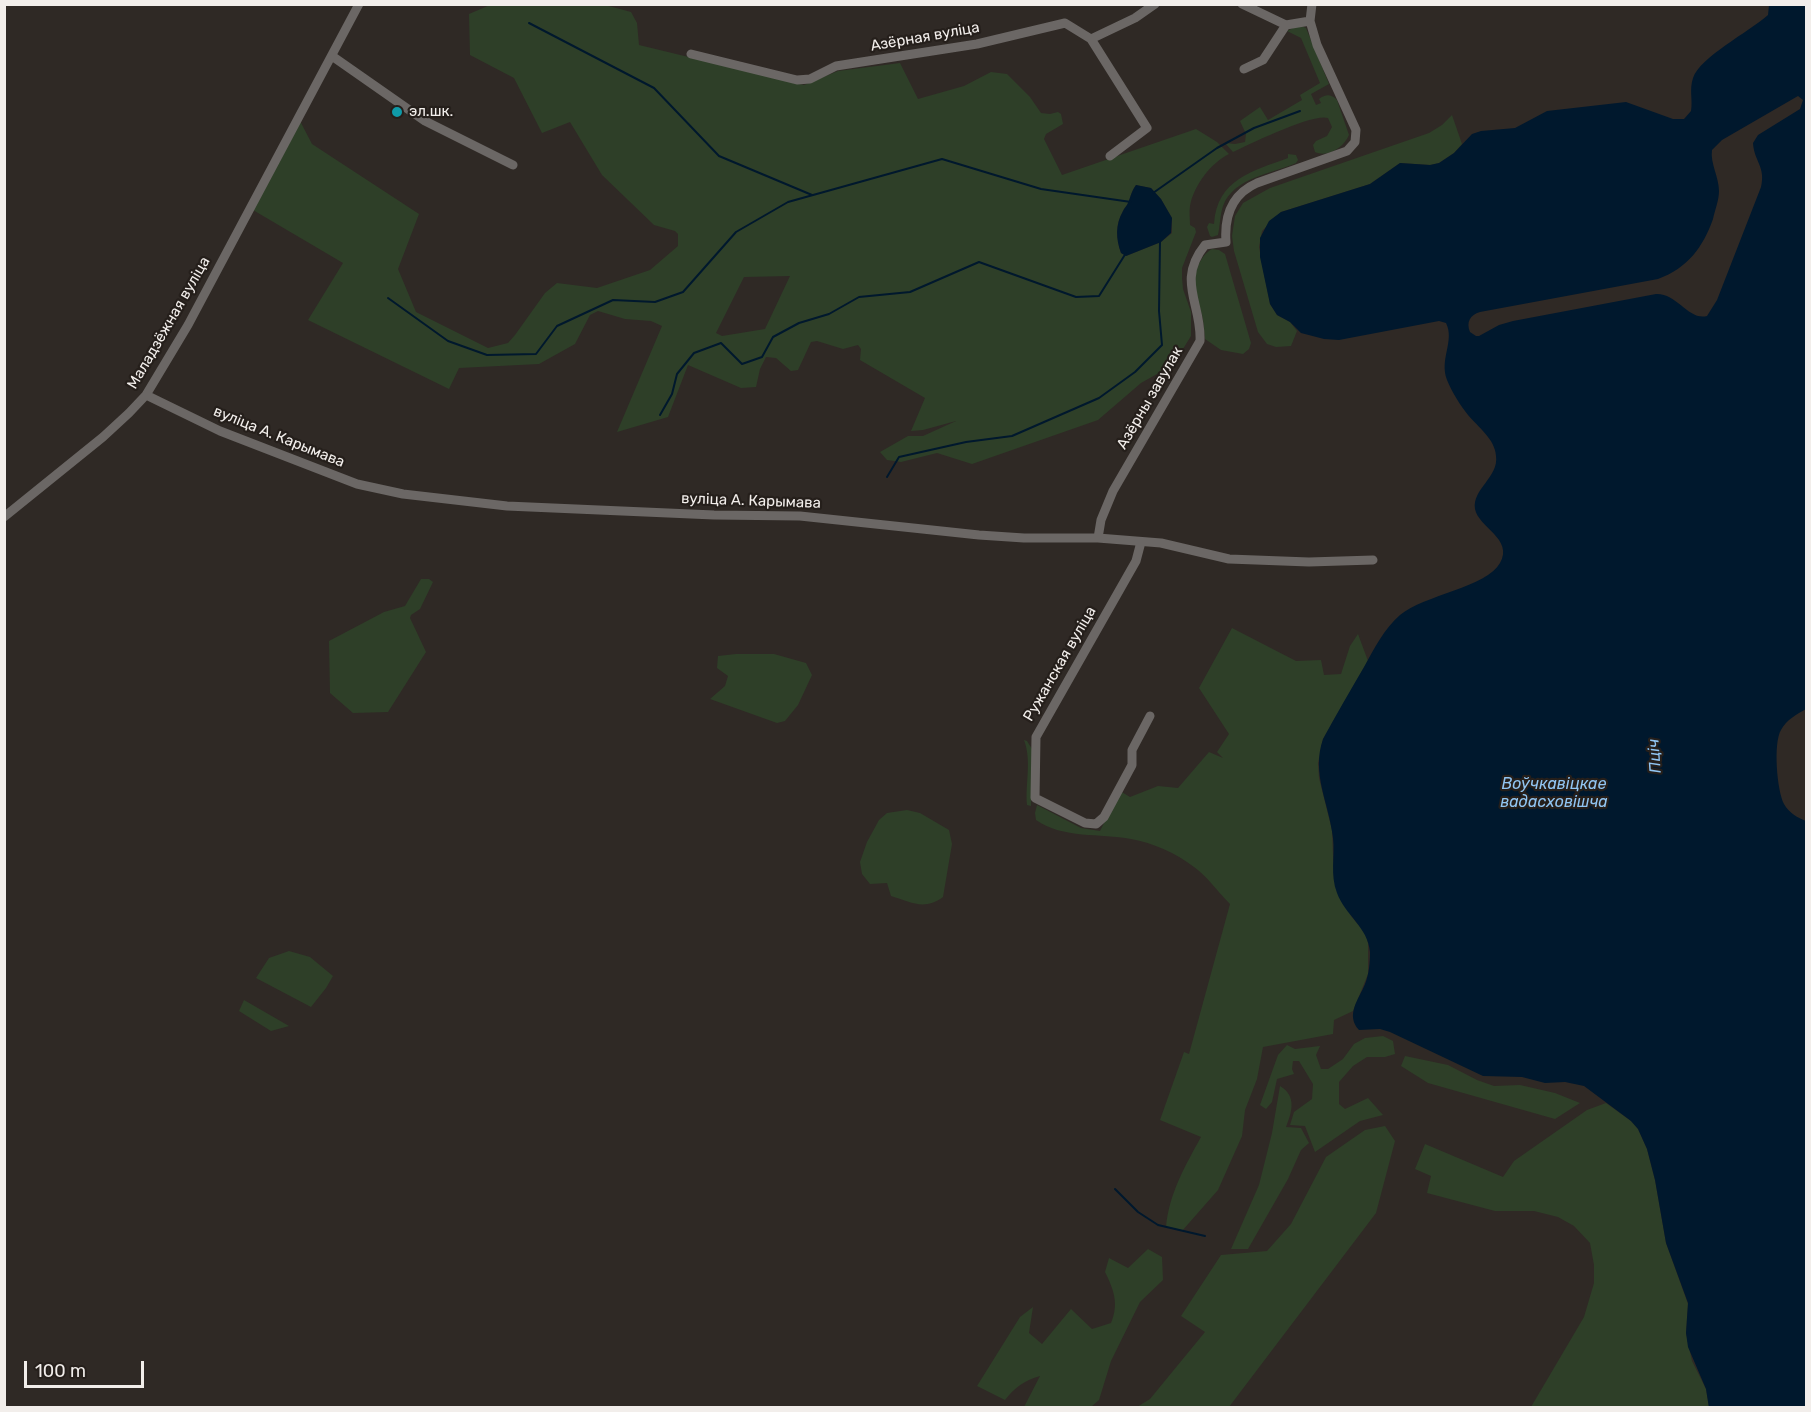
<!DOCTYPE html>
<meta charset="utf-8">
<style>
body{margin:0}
#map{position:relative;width:1811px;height:1412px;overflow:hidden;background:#2f2925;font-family:Rubik,sans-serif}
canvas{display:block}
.frame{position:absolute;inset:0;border:6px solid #f2eeeb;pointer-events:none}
.scale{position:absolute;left:24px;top:1361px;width:120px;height:27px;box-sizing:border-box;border:3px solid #f2eeeb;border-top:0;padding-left:8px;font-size:18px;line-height:21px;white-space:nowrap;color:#f2eeeb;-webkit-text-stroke:4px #251f1b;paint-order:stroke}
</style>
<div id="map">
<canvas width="1811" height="1412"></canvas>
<div class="frame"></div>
<div class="scale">100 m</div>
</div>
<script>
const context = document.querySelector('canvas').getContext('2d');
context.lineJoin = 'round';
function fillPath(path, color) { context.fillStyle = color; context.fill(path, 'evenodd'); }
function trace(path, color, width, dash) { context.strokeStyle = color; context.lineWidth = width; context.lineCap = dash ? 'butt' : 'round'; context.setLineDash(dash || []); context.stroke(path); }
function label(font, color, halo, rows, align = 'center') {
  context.font = font + ' Rubik,sans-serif'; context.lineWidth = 4.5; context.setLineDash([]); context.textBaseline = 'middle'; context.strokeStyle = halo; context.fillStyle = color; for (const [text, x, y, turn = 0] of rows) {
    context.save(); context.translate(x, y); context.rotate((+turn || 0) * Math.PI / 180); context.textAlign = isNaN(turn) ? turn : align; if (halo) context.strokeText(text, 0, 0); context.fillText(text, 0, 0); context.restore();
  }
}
fillPath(new Path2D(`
 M490,5h115l26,7 6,11 2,22 165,40 34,-14 62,-8 18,36 46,-13 27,-14 16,2 23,23 11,16 9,1 8,-2 3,2 2,10 -17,10 -2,5 18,36 134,-46 21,13 12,12c-18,9 -35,31 -39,52 -1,6 0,13 0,19l5,3 1,4 -14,36v10l1,11 8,23v24l-18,29 -32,18 -43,37 -126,44 -35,-11 -36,9 -14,-2 -7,-8 28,-16h15l33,-15 -33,9 -12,1 14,-33 -65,-38 1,-11 -3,-4 -15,4 -26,-8 -6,1 -13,28 -7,1 -15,-13 -10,-1 -6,12 -4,18 -15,1 -53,-23 -20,52 -51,15 45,-106 -11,-5 -26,-2 -27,-8 -8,4 -15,29 -36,20 -80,4 -10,21 -141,-69 35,-57 -90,-53 46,-91 13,25 107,70 -21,55 18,43 72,36 20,-5 7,-8 30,-42 12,-10 40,5 53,-18 28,-24v-12l-3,-3 -21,-6 -52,-50 -32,-53 -28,11 -28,-55 -44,-23 -1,-41zM1136,185l15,3 10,11 11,19v15l-11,9 -35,14 -5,-3c-5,-14 -6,-28 2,-42 1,-3 4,-5 5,-8 3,-7 3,-11 8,-18zM790,276l-25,53 -43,7 -6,-3 28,-56z
 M1299,25l7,3 23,56 -18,10 5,11 5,-2 -2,-4c7,-5 12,-5 18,1l12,35c-5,12 -21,23 -34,17l-2,-7 3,-4 11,-5 5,-9 -4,-9c-15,-5 -78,26 -95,34l-8,-9 10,1 10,-2 1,-8 -6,-13 20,-14 8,13 34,-20 -2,-5 20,-12 -19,-45 -14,-7z
 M1452,115l10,29 -8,9 -15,10 -9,2 -30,-2 -30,21 -89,28 -19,19 -3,16 11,57 7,11 13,7 7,9 -6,15 -15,1 -9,-3 -9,-12 -24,-81 -2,-15 3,-20 8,-13 27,-15 159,-55 13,-8z
 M1288,154l8,1 2,5 -2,3c-24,11 -62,14 -73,43 -3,9 -3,20 -5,29l-6,2 -2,-1 -3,-9 2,-4 5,1c3,-45 39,-53 74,-66z
 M1212,249l7,1 6,4 26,89 -2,6 -6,5 -22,-4 -16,-11c-1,-8 -1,-16 -3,-24 -2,-8 -6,-15 -7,-23 -3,-15 4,-36 17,-43z
 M421,579h8l4,3 -13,27 -9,6 -1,3 16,34 -38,60 -35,1 -23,-20 -1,-52 55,-29 21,-6z
 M1232,628l64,33 25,-1 3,15 17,-1 9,-28 8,-12 10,27 -45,78 -5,24 1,15 13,52 2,50 17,36 15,18 2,9v31l-15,37 -19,9 -1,14 -70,13 -6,32 -12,31 -3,26 -24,54 -36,41 -16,-4c3,-33 19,-61 35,-90l-41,-17 24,-68 5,2 41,-150c-12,-12 -23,-28 -36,-37 -18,-14 -41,-24 -63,-28 -31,-6 -68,0 -95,-19l-1,-7 2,-8 44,23 19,3 20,-40 10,6 28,-11 20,2 31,-36 14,6 -6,-6 12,-18 -30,-46z
 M736,654h38l32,9 6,12 -14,30 -13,16 -8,2 -67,-24 15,-13 3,-10 -11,-8 1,-12z
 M1024,740l3,1 5,8 -1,57 -4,-1c-2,-21 5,-44 -3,-65z
 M907,810l13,3 29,17 3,14 -9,53c-19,14 -32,5 -52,-1l-4,-13 -17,1 -8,-10 -2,-12 7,-20 12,-22 8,-7z
 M289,951l21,6 23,19 -7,12 -15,19 -55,-29 13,-20z
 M244,1000l45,26 -18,5 -32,-20z
 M1383,1036l10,5 2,13 -10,3h-18l-14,9 -14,16v22l6,5 23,-11 15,17 -23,6 -45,31 -10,-26 -15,-1 4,-13 18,-13 1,-15 -14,-23h-6l-1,8 2,5 -17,5 -5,23 -6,7 -6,-4 18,-50 9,-10 8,4 25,-3 -4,9 5,14h7l15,-10 11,-15 11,-6z
 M1405,1056l43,9 29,15 17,6 26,-1 35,8 25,10 -25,16 -127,-36 -27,-17z
 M1280,1086c17,10 12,26 6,41l15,1 8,15 -8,7 -13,29 -40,70h-17l28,-64 13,-52z
 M1606,1103l25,18 7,8 9,20 8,31 11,63 22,61 -2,29 6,28 14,28 3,18h-178l53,-90 10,-34v-18l-4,-22 -16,-17 -16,-9 -24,-6h-39l-68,-18 4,-17 -16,-7 10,-25 78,33 11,-16 73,-51z
 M1385,1126l10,15 -19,72 -147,194h-92l13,-8 55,-67 -24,-16 40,-61 46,-4 24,-27 35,-67 39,-27z
 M1148,1249l14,8 1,23 -23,22 -29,59 -12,39 -8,7h-67l16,-31c-15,4 -26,12 -35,24l-28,-14 43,-69 13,-10 -4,26 13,11 29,-35 21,20 19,-6c8,-19 3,-33 -6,-51l4,-14 19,10z`), '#2e3f28');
fillPath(new Path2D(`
 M1769,5h37v704c-9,5 -20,11 -25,21 -8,13 -4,61 3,74 5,9 14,14 22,17v586l-97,1 -3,-19 -18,-42 -2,-14 2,-30 -22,-60 -11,-63 -8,-31 -9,-20 -7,-8 -47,-35 -19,-4 -20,1 -23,-6 -39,-1 -93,-44 -10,-3 -21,1c-14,-15 0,-31 6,-46 4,-10 5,-21 5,-32 -2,-25 -25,-37 -33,-59 -7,-18 -2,-37 -4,-55 -4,-35 -22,-64 -10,-99 13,-24 27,-48 41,-72 10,-18 20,-38 36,-52 24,-20 87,-28 100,-52 14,-24 -22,-36 -25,-54 -3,-20 24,-32 21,-53 -1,-17 -18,-29 -28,-41 -8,-10 -16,-23 -21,-35 -8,-21 8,-39 -1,-57l-7,-2 -100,19 -15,-1 -23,-6 -11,-11 -13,-7 -7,-11 -10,-47v-19l9,-17 12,-9 89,-28 30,-21 30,2 9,-2 15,-10 18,-19 9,-3 34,-3 32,-17 79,-9 47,17h11l7,-8c2,-11 -2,-21 2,-33 7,-21 56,-46 75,-63zM1798,96l5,4 -3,9 -42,26 -5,8c1,18 13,24 8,44l-44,113 -10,16c-18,5 -30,-23 -51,-22l-143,27 -14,4 -20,11h-3l-6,-4c-4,-10 0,-17 10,-20l178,-33c30,-11 45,-32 55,-60 2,-9 6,-19 6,-28 0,-14 -9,-28 -7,-41l10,-10z
 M1136,185l15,3 10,11 11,19 -1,15 -10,9 -35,14 -5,-3c-5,-14 -6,-28 2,-42 1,-3 4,-5 5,-8 3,-7 3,-11 8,-18z`), '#00182d');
trace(new Path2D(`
 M529,23l125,65 65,68 93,39
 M1153,193l64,-45 37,-20 46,-17
 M388,298l60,43 39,14 49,-1 21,-28 56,-26 42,2 28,-10 53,-60 52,-30 154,-43 99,30 90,13
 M660,415l12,-21 5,-20 17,-21 27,-10 21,21 20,-7 11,-20 26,-14 30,-9 30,-17 51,-5 69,-30 97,35 23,-1 27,-43
 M887,477l12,-20 67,-15 46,-6 87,-38 36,-26 27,-27 -3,-34 1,-70
 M1115,1189l23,23 20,13 47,11`), '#00182d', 2);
trace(new Path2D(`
 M1242,4l44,21 24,-4
 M1091,39l56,89 -37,28
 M691,54l106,26 13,-1 26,-13 141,-22 88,-21 26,16 44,-21 20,-14
 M332,56l93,65 88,44
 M1244,69l19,-9 23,-35
 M146,395l74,36 137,53 46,10 104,12 207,9 86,1 179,19 45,3h74l63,5 68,16 80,3 64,-2
 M4,517l99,-80 26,-24 17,-18 42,-70 171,-321
 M1098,538l3,-18 12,-29 87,-150c2,-37 -24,-60 5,-96l21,-3c-2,-27 6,-48 31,-59l90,-32 8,-9 1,-12 -39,-85 -7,-24 2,-17
 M1141,542l-5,19 -100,176 -1,61 50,25 11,1 8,-7 28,-52v-15l18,-34`), '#6b6765', 9);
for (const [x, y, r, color] of [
 [397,112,6,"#0f9aa8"]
]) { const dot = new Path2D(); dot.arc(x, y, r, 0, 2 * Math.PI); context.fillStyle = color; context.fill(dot); trace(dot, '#251f1b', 2); }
label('15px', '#f2eeeb', '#251f1b', [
 ["Азёрная вуліца",925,37,-10],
 ["Маладзёжная вуліца",169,323,-60],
 ["Азёрны завулак",1150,398,-60],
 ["вуліца А. Карымава",279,437,22],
 ["вуліца А. Карымава",751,501,2],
 ["Ружанская вуліца",1060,664,-60]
]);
label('15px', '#f2eeeb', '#251f1b', [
 ["эл.шк.",409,112]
], 'left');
label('italic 16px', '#91c5f2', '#251f1b', [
 ["Пціч",1655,756,-94],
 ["Воўчкавіцкае",1554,784],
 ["вадасховішча",1554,802]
]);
</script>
